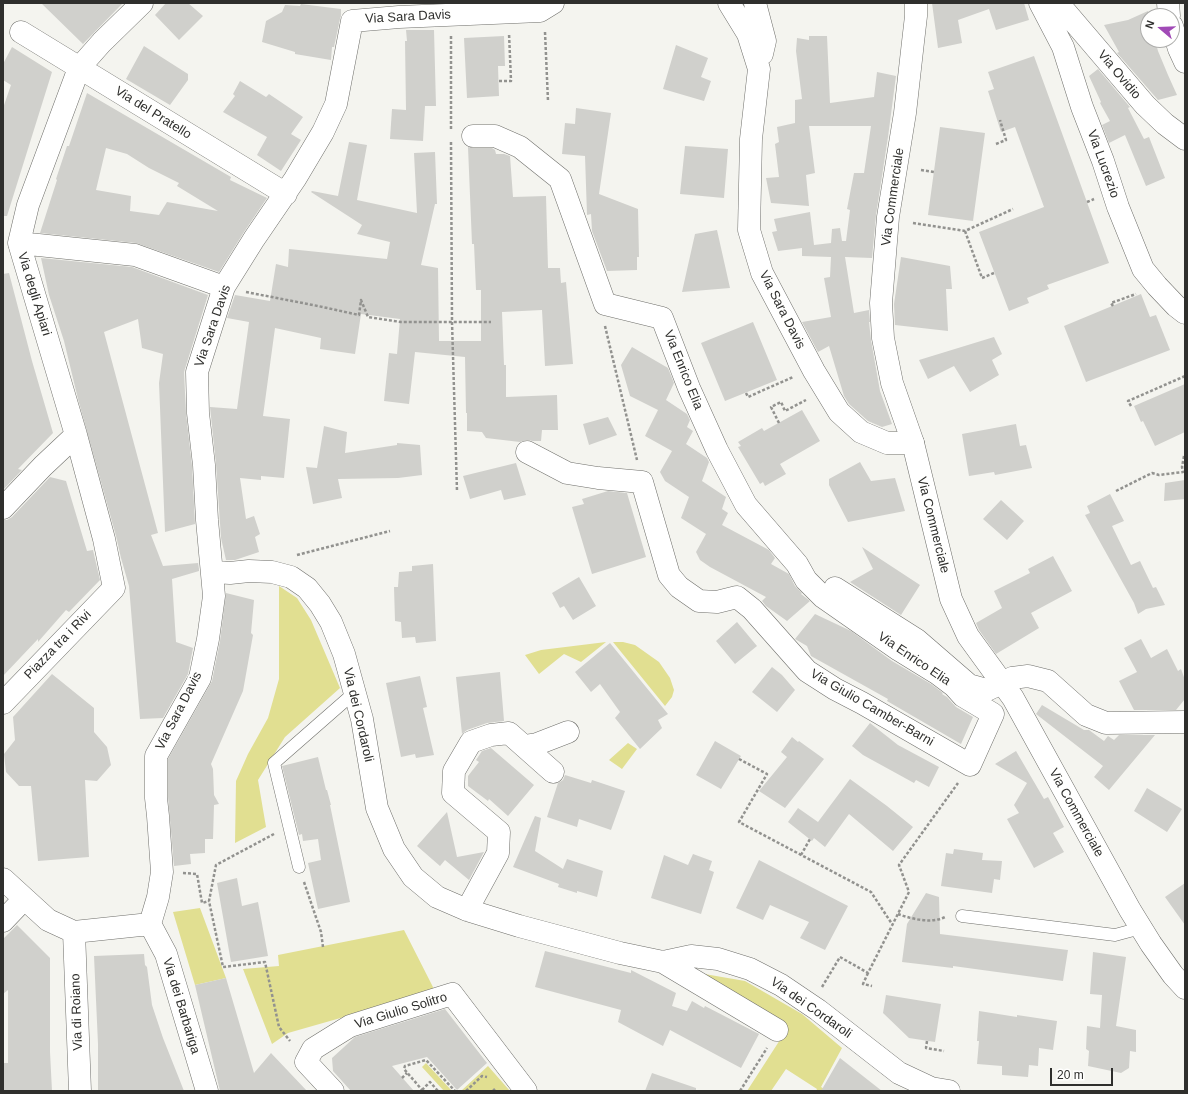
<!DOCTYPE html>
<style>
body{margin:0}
#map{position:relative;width:1188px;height:1094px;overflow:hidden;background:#f4f4ef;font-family:Arial,sans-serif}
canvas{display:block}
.frame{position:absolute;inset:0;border:4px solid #2f2f2d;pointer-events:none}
.north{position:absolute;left:1140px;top:8px;width:40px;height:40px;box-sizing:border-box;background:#fffffe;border:1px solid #acacaa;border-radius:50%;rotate:289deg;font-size:11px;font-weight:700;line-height:16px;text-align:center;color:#2f2f2d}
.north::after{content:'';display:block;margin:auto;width:14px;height:18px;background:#a14ab6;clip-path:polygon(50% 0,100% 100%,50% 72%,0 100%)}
.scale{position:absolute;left:1050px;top:1068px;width:63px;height:18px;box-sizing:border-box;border:2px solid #2f2f2d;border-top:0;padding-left:5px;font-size:12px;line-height:14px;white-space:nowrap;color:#2f2f2d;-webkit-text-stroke:3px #fffffe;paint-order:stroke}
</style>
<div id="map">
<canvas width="1188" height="1094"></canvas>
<div class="frame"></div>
<div class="north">N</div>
<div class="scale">20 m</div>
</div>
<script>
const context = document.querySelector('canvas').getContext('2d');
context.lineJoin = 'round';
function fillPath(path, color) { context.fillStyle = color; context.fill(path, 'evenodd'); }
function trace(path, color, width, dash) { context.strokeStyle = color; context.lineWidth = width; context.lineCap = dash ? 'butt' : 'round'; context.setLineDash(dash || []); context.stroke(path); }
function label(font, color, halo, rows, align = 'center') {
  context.font = font + ' Arial,sans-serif'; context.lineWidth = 4; context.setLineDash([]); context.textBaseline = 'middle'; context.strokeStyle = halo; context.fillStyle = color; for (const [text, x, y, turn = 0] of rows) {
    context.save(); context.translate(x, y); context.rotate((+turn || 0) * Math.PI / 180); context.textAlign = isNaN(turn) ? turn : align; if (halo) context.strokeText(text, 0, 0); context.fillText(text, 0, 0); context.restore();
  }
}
fillPath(new Path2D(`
 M279,586l18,12 14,22 29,68 -55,49 -27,43 8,47 -31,16 1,-62 12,-27 20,-36 11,-39z
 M606,642l-25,20 -17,-8 -25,20 -14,-19 16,-5z
 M613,642h10l12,3 24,17 11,16 4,12 -2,7 -7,9z
 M628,743l9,6 -15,20 -13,-9z
 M200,908l26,70 -31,7 -22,-73z
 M404,930l31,61 -147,42 -16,11 -29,-75 36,-3 -1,-11z
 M693,972l52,9 57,33 40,34 -21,39 7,4h-12l1,-2 -31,-20 -15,22h-24l40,-62z
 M426,1063l26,28h-8l-22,-24z
 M488,1066l22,25h-49z`), '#e1df91');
fillPath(new Path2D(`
 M41,3h82l-40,41z
 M166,3h22l15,13 -24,24 -24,-25z
 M932,3h92l5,17 -33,10 -7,-21 -31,11 4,23 -24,5z
 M301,4l40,5v7l-1,3 -6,28h-2l-1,13 -36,-6v-2l-33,-10 4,-21 16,-9 3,-7 15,1z
 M1148,11v29h7l3,11 10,24 9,20 -19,5 -41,-47 2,-1 -15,-27 24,-5z
 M406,30h28l2,76h-11l-2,35 -33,-2 2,-30 14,1 -1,-69h2z
 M504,36l1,30h-7l1,30 -32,2 -3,-60z
 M809,36h18l3,67 44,-6 3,-25 19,4 -8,61 -12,78 -4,43 -27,-1 9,56 15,-3 1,12h-1l2,18 9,51 12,33 -10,3 -14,-6 -19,-17 -5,-8 -15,-50 -11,6 -16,-30 29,-5 -7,-39 6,-1 1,-20 -29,-1v-8l-24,3 -6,-19 5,-1 -3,-12 36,-7 4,33 17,-2 1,-14 8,-1 2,13h4l4,-31 -3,-1 7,-36h10l7,-47h-62l6,47 -9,2 3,31 -38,-3 -5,-25 13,-1 -4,-33 4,-2 -2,-15 18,-4v-23l7,-1 -6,-48 1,-13 12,2z
 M676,45l32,13 -7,19 10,4 -7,20 -41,-12z
 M144,46l44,28v6l-18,25 -44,-26z
 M12,47l40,25 -45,144h-4v-108l8,-23 -8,-5v-16z
 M1034,56l75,207 -62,22 2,4 -22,9 2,5 -20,8 -30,-79 65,-25 -29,-80 -14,5 -13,-41 6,-2 -6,-17z
 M1098,69l32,38 -2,1 16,31 5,-2 16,41 -19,8 -21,-51 -16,8 -7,-18 8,-4 -10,-18 1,-1 -12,-26z
 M240,81l26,16 3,-3 34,23 -12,17 10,6 -20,31 -24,-16 10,-18 -44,-25 12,-16 -2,-2z
 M87,93l144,84 -1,3 37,18 -23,34 -25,40 -83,-29 -96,-10 17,-53 -1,-1 11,-33h2zM106,148l21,6 22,14 30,15 -2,3 41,25 -51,-9 -8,13 -29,-4 1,-15 -35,-6z
 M576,108l35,5 -12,81 39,15 1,48h-2v13l-30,1 -15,-40 -1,-17 -4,1 -2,-59 -23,-2 3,-31 10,1z
 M940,127l45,6 -12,88 -45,-6z
 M349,142l18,3 -10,55 60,13 -3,-60 21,-1 2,52h-2l-14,61 17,3 1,73h42v-51h-5l-2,-46h-2l-4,-97 5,1h19l3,2 1,4h8l6,2 3,41 33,-1 2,72h12l1,15 5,-1 7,82 -28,2 -3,-56 -40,2 2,53h2v32l51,-2 1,35h-16l-1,11h-8l-6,-1 -7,2 -34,-4 -4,-6 -15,-1v-18h-1l-1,-56 -50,-5 -6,52 -25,-3 5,-48 8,1 3,-35 -39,-5 -6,40 -35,-5 1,-11 -46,-10 -12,88 27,3 -6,59 -23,-2v4l-21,-2 6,41 8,-3 6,18 -5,3 4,15 -24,8h-9l-5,-22 -5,-74 -6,-57 27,2 12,-87 -22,-4 8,-23 35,6 6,-37 12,3 1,-18 98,10 3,-17 -33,-8 5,-9 -51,-33 1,-1 26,5z
 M685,146l43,3 -4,49 -44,-4z
 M717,230l13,58 -48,4 13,-58z
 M901,257l49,9 2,23h-6l2,42 -53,-6 -1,-21z
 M41,258l91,9 76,28 -24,77 2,41 6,53 3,58 -30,8 -6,-149 4,-29 -21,-6 -4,-29 -34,13 54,201 -7,2 12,31 35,-3 1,6v2l-27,8 4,63 17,6 -5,26 -25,44 -23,1 -11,-133 -8,-28 -5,-22 -38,-137 -14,-58 -15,-46z
 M9,273l23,88 21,72 -35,36 4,1 -19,20v-216z
 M1141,294l9,23 6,-2 14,35 -84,32 -22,-56z
 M753,322l24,58 -52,21 -24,-58z
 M994,337l8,17 -10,6 7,15 -29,17 -16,-26 -26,13 -9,-19z
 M632,347l36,21 6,15 -8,17 21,14 3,6 -3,7 6,4 -7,13 21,14 2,4 -7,19 24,16 -4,12 6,4 -6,12 47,25 6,8 -4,6 18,10 6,12 7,7 -1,1 9,7 -23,20 -21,-15 -4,-5 4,-4 -56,-30 -10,-7 -4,-8 10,-18 -25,-16 8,-21 -24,-16 -5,-9 12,-21 -27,-15 13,-26 -28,-14 -9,-31z
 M1185,384v48l-30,14 -12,-25 -2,1 -7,-16z
 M802,410l18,31 -40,23 6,10 -21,12 -2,-4 -3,2 -22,-37 3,-1 -3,-4 24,-14 2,3z
 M608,417l9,18 -28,10 -6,-21z
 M1016,424l4,22 6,-1 6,23 -37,7 -1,-3 -25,4 -7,-42z
 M324,426l23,6 -2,21 52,-8v-2l23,2 2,30 -24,3 -60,1 4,19 -29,6 -7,-37 11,1z
 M860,462l11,19 24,-3 10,33 -57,11 -19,-37v-6z
 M516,463l10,32 -22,5 -3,-10 -31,9 -7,-23z
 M50,477l16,4 21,70 6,-1 7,30 -31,32 -3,-2 -28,32v-3l-35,37v-156h4l5,-3z
 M1185,480v19l-21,2 1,-18z
 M608,491l19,2 19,64 -54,17 -20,-67 12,-3 -2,-5z
 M1110,494l14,27 -12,5 19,39 9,-4 13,27 3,-1 9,18 -19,4 -8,5 -4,-11 -49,-88 5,-2 -3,-7z
 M1001,500l23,21 -17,19 -24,-21z
 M862,547l58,38 -19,30 -51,-33 23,-13z
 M1053,556l19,35 -41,22 8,15 -43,26 -17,-24 -3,-7 26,-15 -8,-17 36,-18 -2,-4z
 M433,564l3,77 -20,2 -1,-6 -13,1 -1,-16 -6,-1 -1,-34h4l1,-15 13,-1v-5z
 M579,577l17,29 -23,14 -9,-14 -4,2 -8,-15z
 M226,593l28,7 -3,33 2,2 -10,56 -32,73 2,5 1,26 5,9 -5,1 -1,34h-8v14l-15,1 1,10 -17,2 -6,-69v-38l44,-78 8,-40z
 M815,614l36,17 41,30 39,23 12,9 -1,1 5,3 9,10 17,10 -12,27 -74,-43 1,-2 -77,-43 -4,-10 -12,-7z
 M737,622l20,24 -22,18 -19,-23z
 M1141,639l10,19 16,-9 11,22 3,-2 4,11v19l-9,11h-42l-15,-29 18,-9 -13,-24z
 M610,643l58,71 -10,6 4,8 -22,21 -25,-31 5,-6 -20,-28 -9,8 -16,-20z
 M772,667l10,8 13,15 -18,22 -25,-20z
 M500,672l4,49 -17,2 -20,7 -5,4 -6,-57z
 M52,674l42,34v24l13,15 4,18 -14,16 -12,-1 4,77 -51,4 -7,-75h-12l-13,-14 -2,-18 11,-14 -2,-23z
 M420,676l7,31 -4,1 11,47 -18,3 -1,-4 -14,3 -15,-74z
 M1042,705l42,25h5l15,11 4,-5 6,4 5,-5h36l-46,55 -15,-13 9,-11 -67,-52z
 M870,723l28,22 41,22 -10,20 -13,-7 -2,3 -51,-28 -11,-9z
 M792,737l6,5 1,-1 25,18 -39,49 -26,-17 28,-34 -6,-5z
 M715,741l26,15 -20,33 -25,-14z
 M491,748l43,37 -26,31 -19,-17 -1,2 -20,-15v-10l11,-14 -3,-2 6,-9z
 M1016,751l28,48 4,-2 16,30 -11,6 11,19 -30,16 -27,-49 12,-6 -5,-8 13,-22 -32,-19z
 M318,757l8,33h1l4,15h-1l20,97 -32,7 -10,-46 13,-3 -3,-21 -15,2 -1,-7 -3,1 -17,-69z
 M565,775l26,8 1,-3 33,11 -14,39 -32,-11 -2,8 -30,-10 11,-34 5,-3z
 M850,779l37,27 26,21 -20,24 -44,-37 -24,33 -11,-9 -2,3 -24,-19 10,-14 20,14z
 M1147,788l35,21 -15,23 -33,-21z
 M447,812l10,45 27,-5 -15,28 -24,-20 -5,6 -23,-20z
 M535,816l6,2 -6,33 28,18 4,-10 36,12 -6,26 -20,-6v2l-19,-6 1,-3 -46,-17z
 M954,849l29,4 -1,7 20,1 -2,19 -6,-1 -2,14 -51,-7 5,-33 7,1z
 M693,854l19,7 -3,9 5,2 -13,42 -50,-16 13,-43 24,10z
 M759,860l89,46 -23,44 -25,-12 9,-16 -39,-17 -7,15 -27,-12z
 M237,878l5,28 16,-4 10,54 -37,6 -14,-79z
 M1185,883v42l-20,-28z
 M926,893l13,4 1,37 128,16 -5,31 -110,-15v2l-51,-6 5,-38z
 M17,925l33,33v94l2,39h-49v-28h5v-73l-5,4v-55z
 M545,951l86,22v-3l45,23 -4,13 15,5 5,-10 12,7 1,-2 54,28 -18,34 -71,-38 -7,16 -45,-24 3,-12 -86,-23z
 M1093,952l33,5 -10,69 20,4v22l-6,-1 -1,17 -8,5 -33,-7 1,-15 -3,-2 1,-23 13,2 2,-33 -12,-1z
 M144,954l1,11 2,2 5,38 11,33 21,53h-86v-47l-4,-88z
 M226,978l28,95 17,-20 36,38h-87l-25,-106z
 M886,995l55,9 -6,38 -26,-4 -26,-25z
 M445,1009l42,54 -30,27 -30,-33 -35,9 22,25h-63l-18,-20 -1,-13 23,-21z
 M979,1011l38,6v-2l40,6 -4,29 -14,-2 -1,18 -9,-1 -1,12 -26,-2v-9l-25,-2 2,-23h-2z
 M840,1058l42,33h-61z
 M652,1073l44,15v3h-51z`), '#d0d0cc');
const service = new Path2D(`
 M299,867l-25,-104 80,-70
 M962,916l153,19 26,-7`);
const minor = new Path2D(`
 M729,3l19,31 11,35 -8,70 -2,91 13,43 52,98 25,41 22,20 26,11h26
 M755,3l10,38 -3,13
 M1040,3l23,44 19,60 21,54 15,46 25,62 14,17 19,20 9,7
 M1058,3l87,102 20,19 20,15
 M1168,3l1,13
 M1172,26l7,23 6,13
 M21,32l265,162
 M473,136h22l25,11 40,32 45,125 57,14 27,70 28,62 29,55 51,59 9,16 17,17 76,53 39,24 16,12 9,10 30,18 -23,51 -108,-62 -27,-14 -28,-18 -55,-62 -15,-12 -20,5 -18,-1 -20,-14 -10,-12 -27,-93 -44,-4 -31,-5 -40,-21
 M19,243l116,12 89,32
 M3,508l40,-42 33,-31
 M213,572l17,1 19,-2 23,1 19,5 16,11 13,16 11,18 13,32 18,65 15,89 17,41 19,28 24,20 30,13 52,16 101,27 43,9 28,-6 27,3 32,10 31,16 37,25 81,63 32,15 18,3
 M835,588l82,52 52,45 18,5 25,-12 16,-2 20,5 38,34 20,8 79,-1
 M3,703l111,-115 -10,-49 -28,-104 -57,-192 9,-38 51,-137 23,-26 40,-39
 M524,746l13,-2 31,-12
 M3,879l45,41 26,12 76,-8
 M467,910l31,-57 1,-21 -46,-39 1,-22 17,-29 20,-7 18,-2 44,39
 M3,921l21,-22
 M150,924l8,-27 4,-25 -4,-56 -2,-18v-42l44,-78 8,-39 6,-43 -7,-76 -3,-55 -6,-52 -1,-41 27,-85 30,-48 41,-60 28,-47 13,-28 16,-83 47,-4 141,-6 13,-8
 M150,924l16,30 41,137
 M74,932l6,159
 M663,962l114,68
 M333,1091l-27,-29 7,-13 37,-23 102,-32 74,97`);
const secondary = new Path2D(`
 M916,3v13l-3,26 -8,71 -17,104 -7,86 2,35 9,45 21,60 38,156 17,37 45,62 117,212 21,34 22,31 12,13`);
trace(service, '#6f6f6b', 13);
trace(minor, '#6f6f6b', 23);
trace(secondary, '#6f6f6b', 23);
trace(new Path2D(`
 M545,32l3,69
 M451,36v95
 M499,81h12l-2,-48
 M451,142l1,180 5,169
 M996,144l10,-4 -6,-20
 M921,170l13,2
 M1087,202l7,-3
 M913,223l52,8 48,-22
 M965,231l17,47 12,-5
 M246,292l72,14 41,9 2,-15 7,17 33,5h90
 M1113,306l-2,-3 25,-9
 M605,326l32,134
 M746,393l2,4 45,-20
 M1131,406l-3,-5 57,-25
 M779,423l-8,-16 10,-5 4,9 21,-11
 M1116,491l36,-18 7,2 24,-3 -1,-5 2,-11
 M297,555l93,-24
 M739,759l28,15 -28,48 132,70 21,32
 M274,834l-58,31 -7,36 14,66 42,-5 14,65 11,14
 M801,855l9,-16
 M183,873l14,1 5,29 7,-2
 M304,882l17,50 2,15
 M898,914c14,5 33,10 47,3
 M868,973l-5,11 9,2
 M822,987l18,-30 28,16 41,-81 -10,-27 59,-82
 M927,1041l-1,7 18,3
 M402,1078l5,-5
 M422,1090l8,-8 8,9
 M423,1091l-19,-22 1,-3 21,-6 29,31
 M466,1091l16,-15 5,1
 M493,1091l2,-2
 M740,1091l27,-43`), '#92928f', 2.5, [3, 2]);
trace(service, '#fff', 12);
trace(minor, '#fff', 22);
trace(secondary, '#fff', 22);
label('13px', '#2f2f2d', '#fffffe', [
 ["Via Sara Davis",408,17,-3],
 ["Via Ovidio",1119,75,50],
 ["Via del Pratello",153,113,32],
 ["Via Lucrezio",1103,164,70],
 ["Via Commerciale",893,197,-82],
 ["Via degli Apiari",34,294,73],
 ["Via Sara Davis",782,310,63],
 ["Via Sara Davis",213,326,-71],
 ["Via Enrico Elia",683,370,68],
 ["Via Commerciale",933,525,76],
 ["Piazza tra i Rivi",58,645,-46],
 ["Via Enrico Elia",914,659,34],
 ["Via Giulio Camber-Barni",872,708,30],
 ["Via Sara Davis",179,711,-63],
 ["Via dei Cordaroli",358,715,77],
 ["Via Commerciale",1076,813,61],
 ["Via dei Barbariga",181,1006,73],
 ["Via dei Cordaroli",811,1008,35],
 ["Via Giulio Solitro",401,1011,-17],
 ["Via di Roiano",77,1012,-92]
]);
</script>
